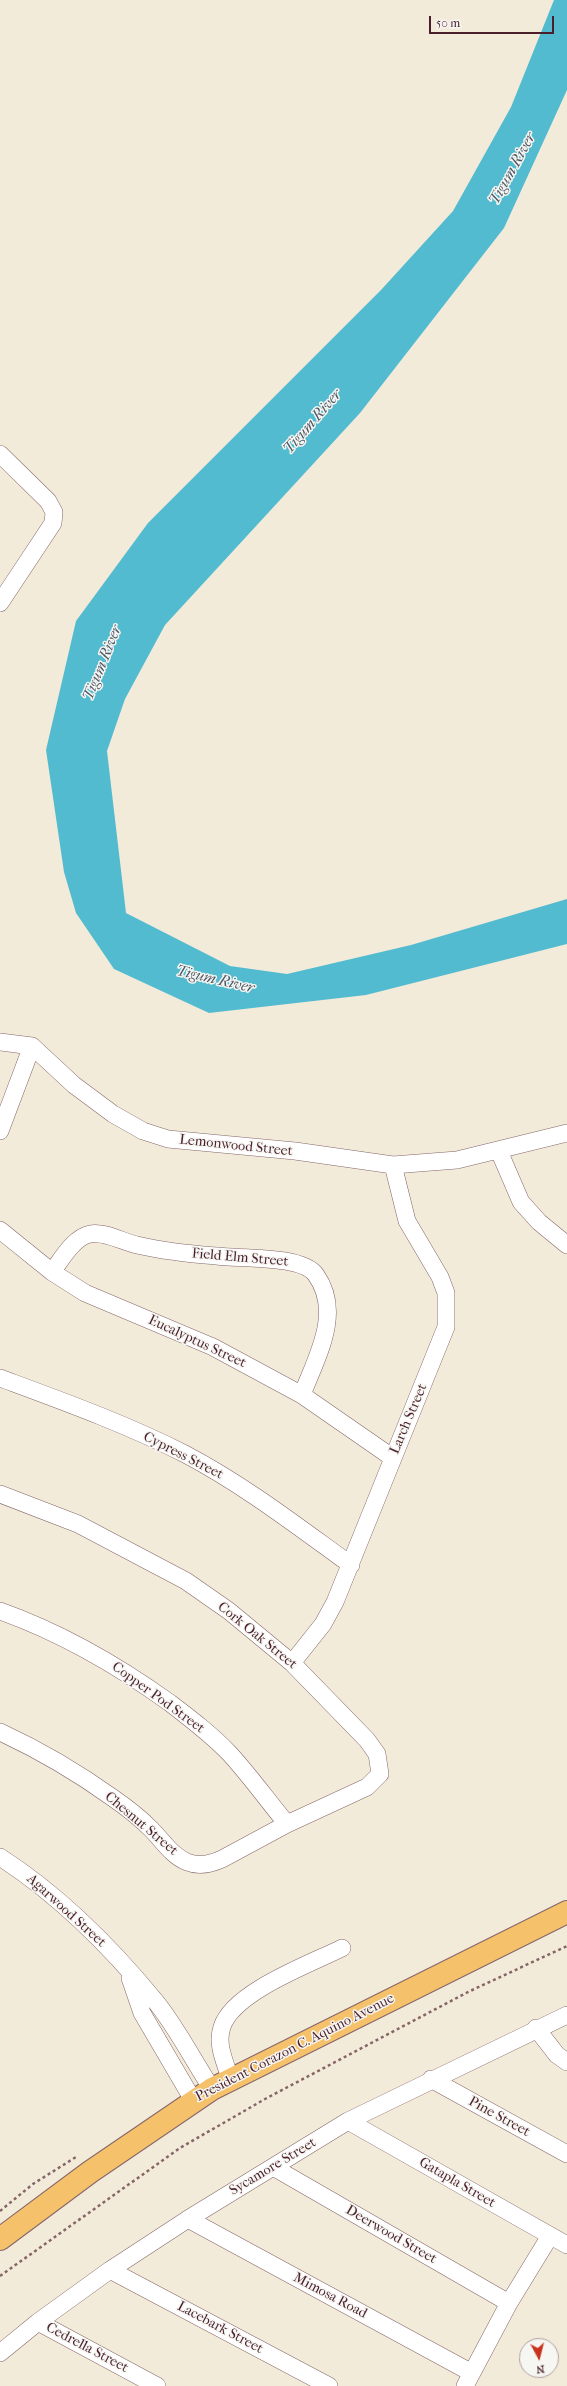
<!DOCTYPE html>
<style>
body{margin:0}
#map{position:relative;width:567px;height:2386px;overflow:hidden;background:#f3ebda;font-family:"IM FELL French Canon",serif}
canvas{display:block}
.north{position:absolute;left:519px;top:2338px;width:40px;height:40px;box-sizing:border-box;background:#f6f6f2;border:1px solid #b1a0a2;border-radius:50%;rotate:173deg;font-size:11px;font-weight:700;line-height:16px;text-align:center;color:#4a1f2b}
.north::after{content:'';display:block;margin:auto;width:14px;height:18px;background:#c8321e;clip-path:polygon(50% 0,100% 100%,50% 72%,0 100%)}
.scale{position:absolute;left:429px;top:16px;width:125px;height:18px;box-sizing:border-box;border:2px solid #4a1f2b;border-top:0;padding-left:5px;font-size:12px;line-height:14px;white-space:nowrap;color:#4a1f2b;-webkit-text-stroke:3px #f6f6f2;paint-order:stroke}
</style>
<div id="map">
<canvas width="567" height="2386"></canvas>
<div class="north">N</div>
<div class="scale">50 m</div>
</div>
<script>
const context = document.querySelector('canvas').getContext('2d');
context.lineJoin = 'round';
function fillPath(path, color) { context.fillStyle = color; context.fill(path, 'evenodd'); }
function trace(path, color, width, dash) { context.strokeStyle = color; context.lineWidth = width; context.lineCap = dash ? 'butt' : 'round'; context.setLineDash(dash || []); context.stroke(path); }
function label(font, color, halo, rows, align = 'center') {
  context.font = font + ' "IM FELL French Canon",serif'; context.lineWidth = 3; context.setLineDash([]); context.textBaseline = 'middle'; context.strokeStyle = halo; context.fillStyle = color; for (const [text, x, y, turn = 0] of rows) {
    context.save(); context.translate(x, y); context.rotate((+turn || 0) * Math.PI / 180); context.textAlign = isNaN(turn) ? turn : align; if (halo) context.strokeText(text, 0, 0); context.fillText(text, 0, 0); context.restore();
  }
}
fillPath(new Path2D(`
 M554,0h13v90l-63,138 -144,185 -195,212 -40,74 -18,52 19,162 104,53 57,8 124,-29 156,-46v45l-201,51 -157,18 -95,-44 -38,-56 -12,-41 -18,-122 30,-129 72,-98 233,-233 72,-79 58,-104z`), '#53bbd0');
const minor = new Path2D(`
 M0,454l48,47 6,11 -1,11 -53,80
 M0,1042l32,4 42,39 39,29 30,17 25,8 127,12 98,14 64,-5 110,-27
 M0,1131l32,-85
 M499,1151l22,51 18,20 28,23
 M0,1230l52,42 33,21 128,54 89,48 91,63
 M52,1272c9,-12 22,-35 38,-38 14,-3 33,8 47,11 26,6 53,9 80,11 23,3 85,-1 99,19 27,38 0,83 -14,120
 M0,1378c62,23 126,46 185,76 59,31 112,72 166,111
 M0,1494l78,30 108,57 43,30 63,52 75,77 10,14 3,20 -13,13 -80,37 -65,35c-11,5 -23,8 -35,3 -15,-6 -25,-22 -36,-33 -11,-11 -25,-22 -38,-31 -35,-25 -74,-48 -113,-66
 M0,1611c62,22 117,54 170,92 21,16 42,32 60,51 20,22 38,47 57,70
 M292,1663l31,-39 12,-22 111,-275v-34l-6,-16 -33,-56 -14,-56
 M0,1857c59,38 111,90 156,145 21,26 37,58 56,87
 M130,1978l12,35 51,87
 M536,2028l21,27 10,7
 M230,2078c-5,-16 -14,-34 -8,-51 11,-35 88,-63 120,-79
 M431,2079l136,75
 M348,2121l219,124
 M273,2167l236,136
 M188,2219l284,154
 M110,2270l219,116
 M38,2322l119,64
 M0,2353l38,-31 72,-52 78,-51 160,-98 219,-106
 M465,2386l44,-83 41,-67`);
const highway = new Path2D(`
 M0,2239l90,-67 122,-83 355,-177`);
trace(minor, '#856668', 18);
trace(highway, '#856668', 24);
trace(new Path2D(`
 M0,2211l33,-27 43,-27
 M0,2276l180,-128 85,-49 203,-107 99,-46`), '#856668', 2.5, [3, 3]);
trace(minor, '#fff', 17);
trace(highway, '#f5c16b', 22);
label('14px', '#4a1f2b', '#f6f6f2', [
 ["Lemonwood Street",236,1146,6],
 ["Field Elm Street",240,1258,5],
 ["Eucalyptus Street",197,1342,25],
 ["Larch Street",409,1419,-67],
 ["Cypress Street",183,1456,27],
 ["Cork Oak Street",257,1636,39],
 ["Copper Pod Street",158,1698,36],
 ["Chesnut Street",141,1824,40],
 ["Agarwood Street",66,1911,42],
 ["President Corazon C. Aquino Avenue",295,2048,-27],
 ["Pine Street",499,2117,29],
 ["Sycamore Street",273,2167,-31],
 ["Gatapla Street",457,2183,30],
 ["Deerwood Street",391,2235,30],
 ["Mimosa Road",330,2296,28],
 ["Lacebark Street",220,2328,28],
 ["Cedrella Street",87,2348,28]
]);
label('italic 15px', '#4d5665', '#f6f6f2', [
 ["Tigum River",513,169,-61],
 ["Tigum River",313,422,-49],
 ["Tigum River",103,663,-68],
 ["Tigum River",215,980,13]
]);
</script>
